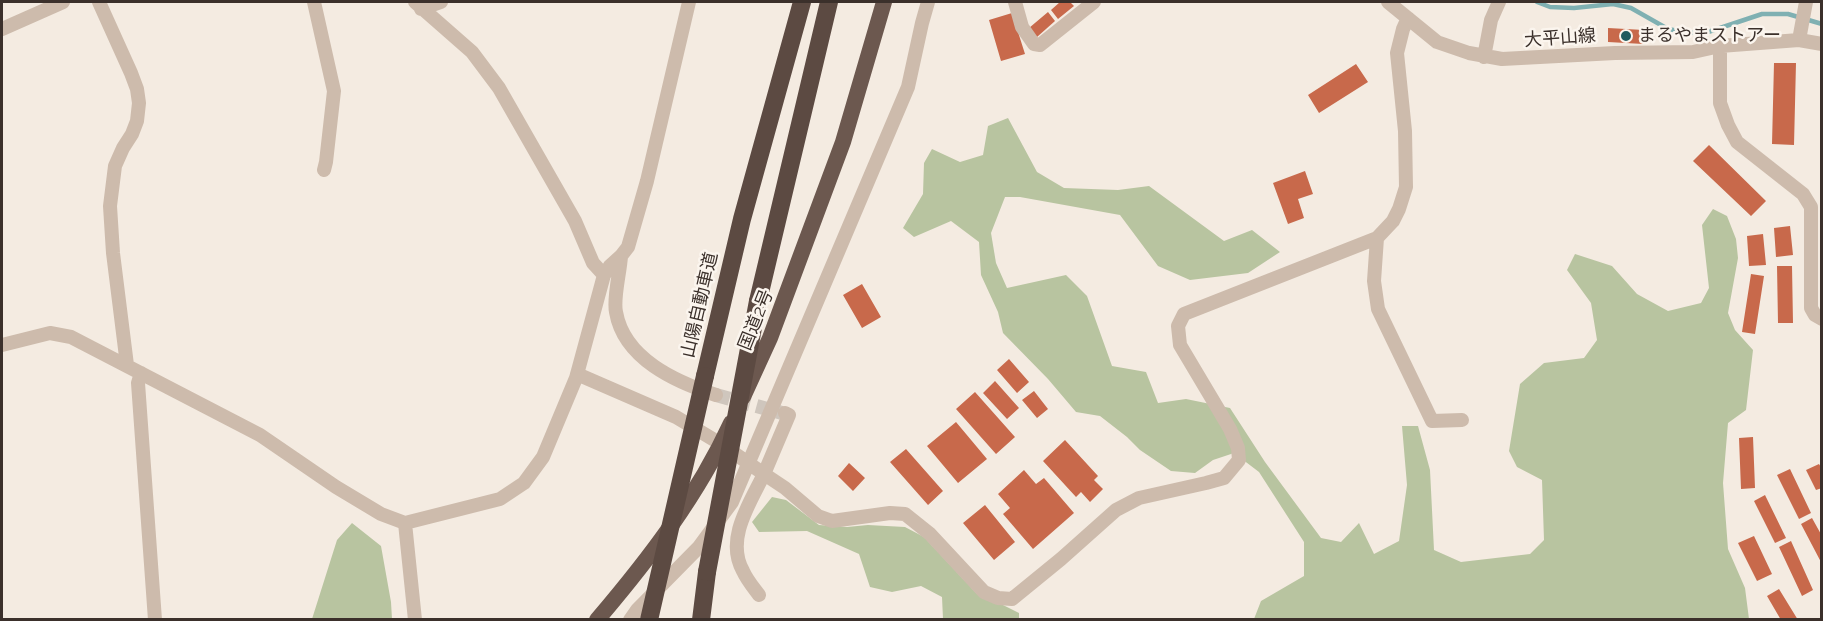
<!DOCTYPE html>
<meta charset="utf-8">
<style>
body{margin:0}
#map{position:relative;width:1823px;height:621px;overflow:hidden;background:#f4ebe1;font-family:Raleway,sans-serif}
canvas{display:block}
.frame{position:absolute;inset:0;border:3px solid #3b302b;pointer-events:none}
</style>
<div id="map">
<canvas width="1823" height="621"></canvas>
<div class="frame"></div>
</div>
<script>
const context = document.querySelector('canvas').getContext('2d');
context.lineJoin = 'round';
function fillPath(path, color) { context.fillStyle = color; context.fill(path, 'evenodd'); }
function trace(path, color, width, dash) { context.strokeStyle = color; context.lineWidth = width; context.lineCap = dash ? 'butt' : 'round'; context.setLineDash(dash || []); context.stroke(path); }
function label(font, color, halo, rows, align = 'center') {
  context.font = font + ' Raleway,"Noto Sans JP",sans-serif'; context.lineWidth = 5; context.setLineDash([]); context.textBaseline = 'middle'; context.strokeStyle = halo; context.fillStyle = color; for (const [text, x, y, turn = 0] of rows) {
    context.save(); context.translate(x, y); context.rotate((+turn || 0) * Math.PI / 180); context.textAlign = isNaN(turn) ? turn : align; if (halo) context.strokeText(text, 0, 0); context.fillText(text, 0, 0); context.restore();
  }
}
fillPath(new Path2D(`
 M1008,118l29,54 27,16 54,2 31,-4 75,55 28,-11 28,22 -32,21 -58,7 -32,-14 -38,-51 -100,-18h-15l-14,36 5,30 11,25 59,-13 21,21 25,70 34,6 12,31 28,-4 44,9 35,54 56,76 20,4 18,-19 15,31 25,-13 8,-56 -5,-59h16l12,44 4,80 27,12 69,-8 14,-14 -2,-60 -25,-13 -8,-16 11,-67 24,-21 40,-5 13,-18 -6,-37 -24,-33 8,-16 37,12 25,28 31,17 33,-8 8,-15 -7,-63 11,-16 14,7 9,23 2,19 -10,55 7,17 18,20 -7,60 -18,13 -5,60 5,66 17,39 4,31h-495l7,-18 43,-25v-34l-45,-70 -25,-19 -21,7 -18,13 -24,-2 -31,-21 -13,-13 -27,-21 -24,-4 -28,-33 -45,-46 -5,-21 -17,-37 -2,-33 -28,-21 -37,16 -11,-9 20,-34 1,-31 8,-14 28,13 23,-7 5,-29z
 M772,497l14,3 33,25 28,2 21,-2 37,2 19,10 55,59 22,8 18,9v6h-76l-1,-22 -21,-11 -29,6 -22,-5 -11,-33 -52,-23 -48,1 -7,-10z
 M352,523l29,23 10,56 1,17h-80l25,-79z`), '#b8c4a0');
trace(new Path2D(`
 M1537,2l13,5 24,1 39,-4 18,4 37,21 21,4 19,-1 54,-18h26l34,10`), '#7fb0b2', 4.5);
fillPath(new Path2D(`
 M1060,2h10l4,4 -16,13 -7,-9z
 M1048,12l7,9 -18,16 -8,-9z
 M1012,13l13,41 -24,7 -12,-41z
 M1608,28l36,2 -1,14 -35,-2z
 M1774,63h22l-2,82 -22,-1z
 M1356,64l12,18 -49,31 -11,-18z
 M1709,145l57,56 -15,15 -58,-55z
 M1305,171l8,23 -15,5 6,19 -16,6 -15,-41z
 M1790,226l3,29 -17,2 -2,-29z
 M1763,234l3,31 -17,1 -2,-30z
 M1777,266h15l1,57h-15z
 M1751,274l13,2 -9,58 -13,-2z
 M862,284l19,33 -19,11 -19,-33z
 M1009,359l20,23 -12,11 -20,-23z
 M995,381l24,27 -12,11 -24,-26z
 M1034,391l14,18 -11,9 -15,-18z
 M975,392l40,45 -19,17 -40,-45z
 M956,422l31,37 -29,24 -31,-37z
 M1753,437l2,51 -14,1 -2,-51z
 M1065,440l33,36 -4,4 9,9 -13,13 -9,-10 -5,5 -33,-36z
 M906,449l37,42 -15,14 -38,-43z
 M849,463l16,15 -12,13 -15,-15z
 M1819,464l3,5v19l-6,2 -10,-20z
 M1790,469l21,44 -12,6 -22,-44z
 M1024,470l12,14 8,-6 30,35 -41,36 -30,-35 7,-6 -12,-14z
 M1765,495l21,43 -11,5 -21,-42z
 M985,505l30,37 -21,18 -31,-37z
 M1812,518l10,18v28l-21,-40z
 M1754,536l18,38 -15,7 -19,-38z
 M1791,541l22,49 -11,6 -23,-49z
 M1779,589l19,31h-17l-14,-24z`), '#c8694b');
trace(new Path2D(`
 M716,395l66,18`), '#cfc6bd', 14, [14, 7]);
trace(new Path2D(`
 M99,2l32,71 6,16 2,14 -2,18 -5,13 -9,14 -8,18 -5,40 3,47 14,112
 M314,2l20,89 -8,71 -2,8
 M415,2l57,50 27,36 76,133 18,42 11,12
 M1015,2l7,25 12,17 6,1 54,-43
 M1388,2l49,40 32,11 33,6 113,-6 78,-1 27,-6 79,-6 23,4
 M421,9l20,-7
 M2,29l61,-27
 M1799,40l7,-38
 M1720,46v57l8,22 9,17 66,52 8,13v101l4,7 7,4
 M1484,57l7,-37 8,-18
 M1377,238l-3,43 4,28 54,112 30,-1
 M621,256c-1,17 -8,42 -5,56 8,47 60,70 100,83
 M2,345l48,-12 21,4 189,98 76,52 45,27 24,9 95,-24 24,-16 19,-26 33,-79 28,-103 6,-9 11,-10 7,-9 19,-66 42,-179
 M141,373l-3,10 17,237
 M577,374l99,43 45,27 43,30c-14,29 -39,65 -21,97 4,9 10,16 16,24
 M785,413l4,2 -25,59 21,14 33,28 14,5 58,-8 15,1 25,20 54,58 14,6 14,1 49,-40 55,-49 23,-12 67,-15 18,-5 15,-18 -1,-12 -8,-19 -50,-84 -2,-19 6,-12 193,-76 16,-17 6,-12 7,-22 -1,-56 -8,-78 6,-24 5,-11
 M405,523l10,97
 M630,620l7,-10 62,-63 33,-45 176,-415 14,-64 6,-21`), '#cdbbac', 14);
trace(new Path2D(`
 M743,397l27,-59 73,-196 41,-140
 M597,620c52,-61 101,-125 134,-197`), '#6c584f', 16);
trace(new Path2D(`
 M758,301l71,-299
 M705,376l37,-157 60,-217
 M701,620l6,-48`), '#5c4a42', 18);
trace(new Path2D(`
 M707,572l51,-271
 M649,620l56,-244`), '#5c4a42', 18);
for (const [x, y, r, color] of [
 [1626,36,6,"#1f5a5e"]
]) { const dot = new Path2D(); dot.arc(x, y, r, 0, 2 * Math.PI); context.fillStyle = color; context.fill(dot); trace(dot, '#fbf5ee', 2); }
label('18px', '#3b302b', '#fbf5ee', [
 ["まるやまストアー",1638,36]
], 'left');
label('18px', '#3b302b', '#fbf5ee', [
 ["大平山線",1560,38,-4],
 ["山陽自動車道",700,305,-77],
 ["国道2号",756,320,-68]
]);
</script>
